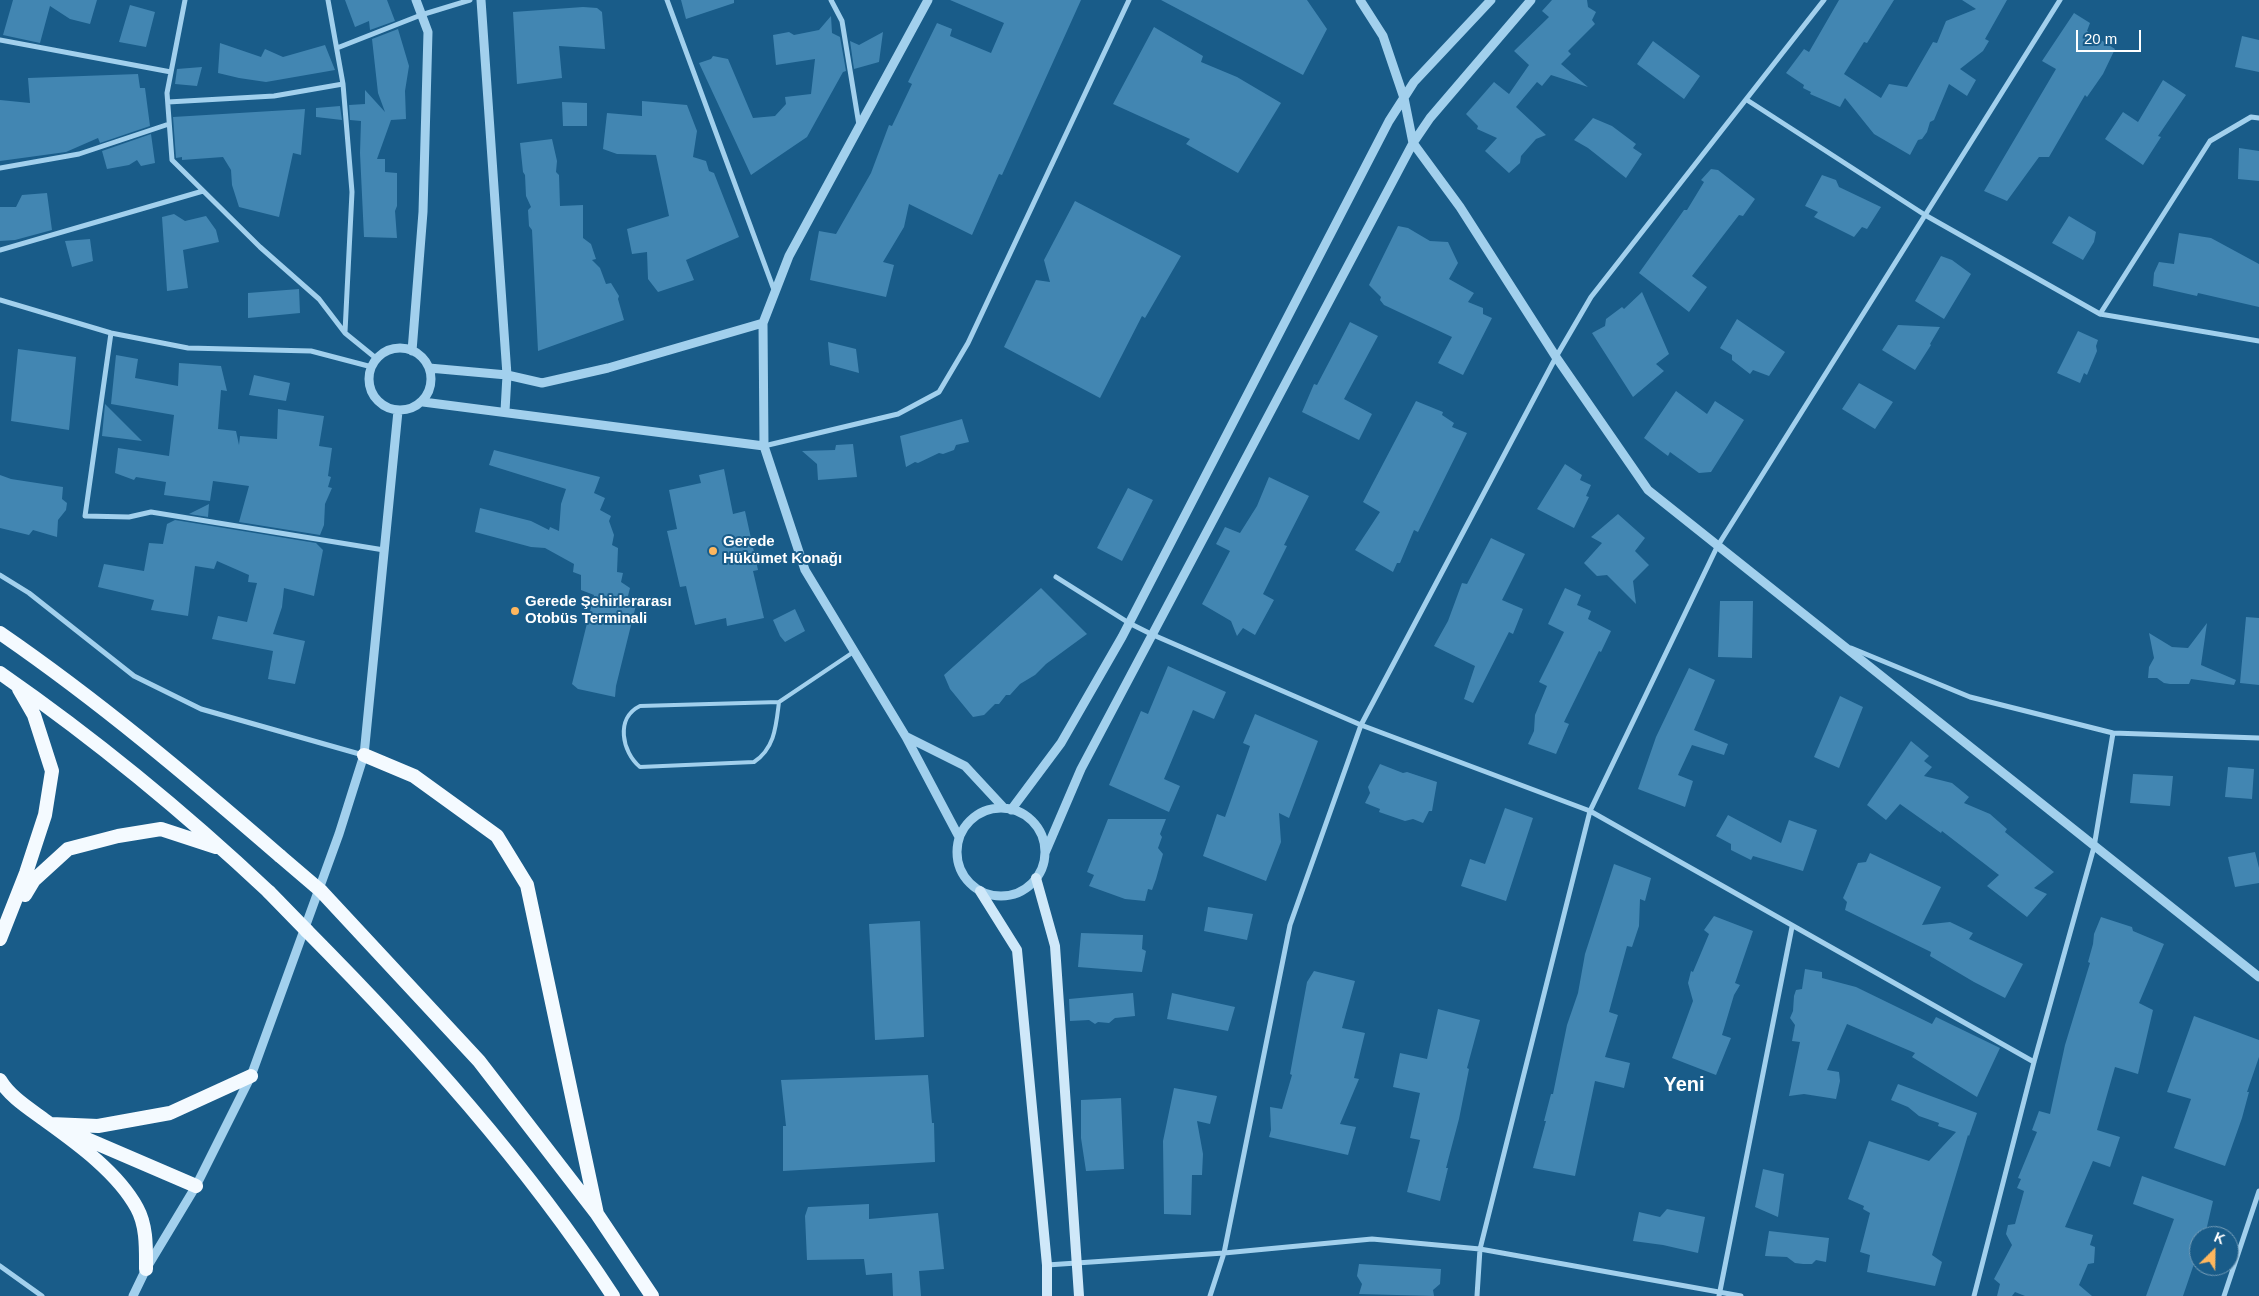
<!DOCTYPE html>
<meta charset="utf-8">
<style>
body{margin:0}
#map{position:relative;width:2259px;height:1296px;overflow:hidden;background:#195c89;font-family:Helvetica,sans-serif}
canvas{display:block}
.north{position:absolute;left:2189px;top:1226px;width:50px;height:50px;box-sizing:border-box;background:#195c89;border:1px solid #759db8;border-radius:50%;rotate:23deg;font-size:14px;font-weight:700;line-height:20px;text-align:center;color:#fff}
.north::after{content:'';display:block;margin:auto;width:18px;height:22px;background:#ffb75e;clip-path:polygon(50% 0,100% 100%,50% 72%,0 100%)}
.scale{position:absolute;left:2076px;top:30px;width:65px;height:22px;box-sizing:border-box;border:2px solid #fff;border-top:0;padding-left:6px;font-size:15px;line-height:18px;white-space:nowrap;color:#fff;-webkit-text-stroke:4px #195c89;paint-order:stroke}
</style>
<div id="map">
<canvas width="2259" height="1296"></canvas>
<div class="north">K</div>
<div class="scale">20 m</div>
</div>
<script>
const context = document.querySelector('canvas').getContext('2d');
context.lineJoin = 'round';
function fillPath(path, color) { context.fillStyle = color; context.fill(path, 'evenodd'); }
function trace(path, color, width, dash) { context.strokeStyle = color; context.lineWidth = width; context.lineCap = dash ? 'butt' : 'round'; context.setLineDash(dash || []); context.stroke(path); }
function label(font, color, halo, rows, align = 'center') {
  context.font = font + ' Helvetica,sans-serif'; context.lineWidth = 4; context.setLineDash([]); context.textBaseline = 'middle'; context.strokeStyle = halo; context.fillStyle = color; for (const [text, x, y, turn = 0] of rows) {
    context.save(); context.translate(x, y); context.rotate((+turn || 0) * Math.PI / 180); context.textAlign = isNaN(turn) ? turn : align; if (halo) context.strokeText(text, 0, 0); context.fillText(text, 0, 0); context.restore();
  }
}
fillPath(new Path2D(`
 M13,0h84l-7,24 -20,-5 -20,-13 -10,37 -37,-8z
 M345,0h42l8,21 -25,9 -1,-9 -14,6z
 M681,0h53v3l-48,16z
 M950,0h131l-79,175 -3,-1 -27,61 -63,-31 -5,23 -21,35 11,3 -8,32 -76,-17 9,-49 17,3 35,-61 18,-48 3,1 20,-42 -4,-2 29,-59 15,6 -2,7 41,17 13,-30z
 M1161,0h146l20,29 -24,46z
 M1552,0h35l1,7 8,5 -4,8 3,4 -27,27 3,3 -10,10 27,23 -37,-12 -9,11 -5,-4 -21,25 30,28 -10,4 -15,17 -1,7 -11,10 -24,-22 12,-13 -20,-9 1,-3 -12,-12 28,-32 15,12 20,-29 -15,-14 35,-34 -7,-6z
 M1839,0h55l-27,43 -3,-1 -20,32 37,24 8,-14 18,3 26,-45 4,1 9,-22 30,-12 -14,-9h45l-22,39 4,2 -6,10 -23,18 16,11 -9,16 -18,-12 -15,36 -4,2 -3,10 -5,7 -4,1 -8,15 -36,-21 -29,-36 -5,9 -30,-13 1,-2 -8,-4 1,-3 -18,-12 18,-24 5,3z
 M130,5l25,7 -9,35 -27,-5z
 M583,7l14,1 5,4 3,37 -46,-3 3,32 -45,6 -4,-72z
 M2074,13l16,10 -3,8 28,18 -12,25 -16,23 -2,-2 -36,62h-10l-32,44 -23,-10 72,-122 -14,-8z
 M831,16l1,17 8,4 6,34 -3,1 -36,65 -56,38 -52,-112 12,-4 2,-3 15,3 25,59 22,-2 11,-12 -1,-7 26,-3 4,-35 -39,6 -3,-30 16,-3 5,3 25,-5z
 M1154,27l49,29 -2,6 36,15 44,26 -43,70 -52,-29 4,-5 -77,-35z
 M398,29l11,37 -4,25 1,28 -15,1 -14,39h8v13l12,1v33l-2,5 2,27 -33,-1 -4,-84 1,-32 -11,-1 -1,-15 16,-1v-14l20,22 -7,-19 -6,-54z
 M883,32l-4,30 -25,7 -4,-28 9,4z
 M2242,36l17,4v32l-24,-5z
 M1653,41l47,35 -16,23 -47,-35z
 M220,43l41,14 4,-8 18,8 42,-12 10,25 -69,12 -27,-4 -21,-5z
 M202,67l-5,19 -22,-2 2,-15z
 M138,74l2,14h5l5,38 -50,17 -2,-5 -32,14 -66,9v-61l30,3 -2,-25z
 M2163,80l23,15 -28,41 3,1 -18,28 -38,-26 18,-27 15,10z
 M642,101l45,4 10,26 -4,26 13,4 3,10 5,2 25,64 -53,23 8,20 -36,12 -10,-13 -1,-27 -15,2 -5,-25 42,-13 -13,-61 -39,-1 -14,-5 4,-36 35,3z
 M562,102l25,1v23h-24z
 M340,106l2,14 -26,-3v-9z
 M305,109l-4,46 -8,-2 -14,64 -40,-10 -7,-22 -1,-15 -8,-13 -41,3v-3l-6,1 -3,-41z
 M1593,118l19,8 24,18 -3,4 9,6 -16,24 -38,-30 -14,-8z
 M151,134l4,29 -14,3 -4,-6 -8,5 -22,4 -5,-18z
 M552,139l5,22 -1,11 3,3 1,31 23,-1v33l8,6 5,15 -4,1 8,8 6,16 5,-1 8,13 -1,3 6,21 -86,31 -6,-121 -3,-4 -1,-16 3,-3 -5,-11 -1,-21 -2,-3 -3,-29z
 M2239,148l20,3v30l-21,-2z
 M1711,169l7,1 37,29 -12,17 -4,-1 -47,61 15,11 -18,25 -50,-39 45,-63h3l17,-28 -3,-2z
 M1822,175l14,5 3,7 42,20 -14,22 -5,-2 -8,10 -40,-20 4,-5 -13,-6z
 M47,193l5,37 -37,10 -15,1v-34h16l6,-12z
 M1075,201l106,55 -36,62 -3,-2 -42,82 -96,-51 32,-67 14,2 -6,-22z
 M174,214l11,7 21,-5 10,14 3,12 -36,8 5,38 -21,3 -5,-74z
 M2069,216l27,16 -2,10 -11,18 -31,-17z
 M1398,226l10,2 22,13 18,1 10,21 -9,16 25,14 -6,9 15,6v6l9,4 -29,57 -25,-12 14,-26 -68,-32 -4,-5 1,-3 -12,-12z
 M2179,233l32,5 48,26v43l-61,-14 -1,3 -44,-10 1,-13 5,-11 15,2z
 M90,239l3,22 -21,6 -7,-26z
 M1941,256l11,4 19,14 -27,45 -29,-18z
 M299,289l1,24 -52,5v-25z
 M1642,292l27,62 -13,10 8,7 -31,26 -41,-64 13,-7 1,-7 16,-12 2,2z
 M1737,319l48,33 -16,24 -16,-6 -3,4 -18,-14v-5l-12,-7z
 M1350,322l28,14 -34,63 28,15 -13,26 -57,-28 12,-28 3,1z
 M1898,325l42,2 -10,17 1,1 -16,25 -33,-20z
 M2078,331l20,9 -2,6 1,5 -10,24 -3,-2 -4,10 -23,-10z
 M828,342l28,7 3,24 -29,-8z
 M18,349l58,8 -7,73 -58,-9z
 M116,355l22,4 -3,19 43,8 1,-23 42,3 6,25 -6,-1 -3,39 18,2 3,14 1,-9 37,3 1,-30 46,7 -5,30 13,2 -4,28 3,1 -3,10 4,1 -7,16 -1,21 -4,10 -81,-13 10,-36 -36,-5 -3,20 -46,-6 2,-13 -30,-5 -2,3 -19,-7 3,-25 51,8 5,-41 -63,-11z
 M254,375l36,8 -4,18 -37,-6z
 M1859,383l34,19 -18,27 -33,-20z
 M1676,391l31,23 8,-13 29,19 -33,52 -12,1 -29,-21 -2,4 -24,-18z
 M1416,401l27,11 -1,3 12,8 -2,4 15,6 -49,99 -4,-2 -14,33h-3l-4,9 -38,-22 25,-38 -17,-10z
 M105,404l37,37 -40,-5z
 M962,419l7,23 -13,3 -2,5 -11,4 -4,-1 -21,10 -3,-1 -9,5 -6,-31z
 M853,444l4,33 -39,3 -1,-16 -15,-13 33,-1 1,-5z
 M494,450l106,27 -6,16 11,5 -5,12 11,6 -2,5 5,14 -2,10 6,3 -1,24 6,1 -2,9 9,6 -3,12 9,5 -20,81 -1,11 -37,-8 -6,-5 22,-89 -13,-5v-15l-8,-3 1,-8 -29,-16 -14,-1 -56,-15 5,-24 51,13 18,9 1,-3 9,4 2,-27 5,-15 -77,-24z
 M1565,464l17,11 -2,5 11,5 -5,11 3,1 -15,31 -37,-19z
 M724,469l9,45 12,-3 13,59 -5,1 11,47 -37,8 -1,-8 -31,7 -9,-39 -6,1 -13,-56 10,-2 -8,-39 32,-7 -2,-8z
 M0,475l11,4 52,8 -1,12 5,4 -1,7 -8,10 -1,17 -24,-7 -4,5 -29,-7z
 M1269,477l40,19 -25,49 3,1 -24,48 11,6 -19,35 -12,-7 -6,8 -6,-15 -29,-17 28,-53 -14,-7 9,-17 15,6 17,-27z
 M1128,488l25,12 -31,61 -25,-13z
 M209,504l-1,13 -19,-3z
 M1618,514l27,24 -10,13 14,14 -16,16 3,23 -29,-29 -10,1 -13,-13 18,-20 -11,-6z
 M175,520l141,23 7,7 -9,46 -30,-8 -2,19 -9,27 32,7 -10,43 -27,-5 5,-28 -61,-12 6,-23 29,6 10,-39 -9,-1 1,-7 -32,-14 -3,8 -19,-3 -7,50 -37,-6 3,-10 -56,-13 6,-23 40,7 5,-28 14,1 4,-20z
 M1491,538l34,16 -23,46 21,9 -10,25 -4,-2 -36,71 -9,-4 11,-33 -41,-20 14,-25 14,-38 5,1z
 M1041,588l46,46 -41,30 -11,11 -15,9 -10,11h-4l-7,9h-4l-11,11 -11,2 -23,-28 -6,-14z
 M1565,588l16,7 -4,10 14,6 -3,8 23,12 -10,21 -2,-1 -35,71 5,2 -13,30 -28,-10 6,-13 1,-16 12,-29 -8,-4 25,-50 -16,-8z
 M1720,601h33l-1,57 -34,-1z
 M795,609l10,22 -20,11 -5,-6 -7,-16z
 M2246,617l13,1v67l-19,-2z
 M2207,623l-6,42 35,15 -2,5 -43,-6 -2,5h-19l-6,-1 -7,-5h-9l1,-11 5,-9 -5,-25 23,14 16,1z
 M1168,666l58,26 -12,27 -21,-9 -29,69 16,7 -11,26 -60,-27 32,-74 7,3z
 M1689,668l26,12 -21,50 34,14 -4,11 -32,-10 -14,30 15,6 -8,26 -47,-18 18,-52z
 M1840,696l23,11 -24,61 -25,-11z
 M1255,714l63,27 -29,77 -10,-5 2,29 -15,39 -63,-25 14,-42 8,3 25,-71 -7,-3z
 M1911,741l18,15 -5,5 8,6 -8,9 28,7 17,14 -5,6 26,11 17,15 -2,3 49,40 -20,16 13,6 -20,23 -40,-31 12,-11 -57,-44 -1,2 -41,-29 -14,16 -19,-15z
 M1380,764l23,9 4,-1 30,10 -5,29h-3l-6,12 -10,-4 -8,2 -26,-9 1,-3 -15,-6 5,-10 -2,-6z
 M2228,767l26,2 -2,30 -27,-2z
 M2133,774l40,2 -3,30 -40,-3z
 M1505,808l28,10 -27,83 -45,-15 9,-27 15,5z
 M1728,815l53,28 8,-23 28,10 -14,41 -50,-15 -2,4 -20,-10v-6l-15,-8z
 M1108,819h58l-6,15 2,3 -4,11 5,6 -7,25 -4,11 -4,-1 -3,12 -20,-2 -36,-13 5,-11 -7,-3z
 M2255,852l4,16v15l-24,4 -7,-30z
 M1870,853l71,34 -19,38 28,-3 23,11 -4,6 54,25 -18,34 -31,-16 -44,-26 1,-4 -86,-42 2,-8 -4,-4 15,-35 8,-1z
 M1614,864l37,14 -6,23 -5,-2 -1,27 -7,21 -5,-1 -18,66 9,3 -13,42 25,6 -6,25 -29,-7 -20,95 -42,-8 13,-47h-2l7,-27h2l14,-69 11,-32 7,-39z
 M1208,907l45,7 -6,26 -43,-9z
 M1714,916l39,15 -18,52 5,2 -6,10 -12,40 9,3 -15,37 -44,-17 21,-57 -5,-18 3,-12 2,1 16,-38 -5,-4z
 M2101,917l31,10 1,4 31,13 -25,59 14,7 -15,64 -23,-7 -18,63 23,7 -10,30 -17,-6 -28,66 28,8 -3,10 5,2 -1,16 -6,1 -9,21 13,11h-67l-10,-4 -3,4h-15l3,-12 -6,-5 18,-34 -6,-11 2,-9 7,-1 9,-33 -7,-3 4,-9 -3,-1 19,-46 -5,-2 7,-19 11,3 15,-69 25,-82 -2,-1 5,-18 1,-10z
 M920,921l4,116 -49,3 -6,-116z
 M1081,933l62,2 -1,14 4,2 -4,21 -64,-5z
 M1805,969l17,3v6l34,9 76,37 4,-7 64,31 -23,49 -65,-40 3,-4 -68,-29 -20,46 12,2 1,9 -4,18 -32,-5 -15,2 11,-54 -8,-1 3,-16 -5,-7 3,-7 1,-15 2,-6 6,-1z
 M1314,971l41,10 -13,47 23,5 -11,45 5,1 -19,45 16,3 -8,28 -79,-18 2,-7 -1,-23 12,2 10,-34 -2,-1 17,-92z
 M1133,993l2,23 -20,2 -6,5 -11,-1 -3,2 -6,-4 -19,1 -1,-22z
 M1172,993l63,14 -7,24 -61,-12z
 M1438,1009l42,11 -13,48 2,1 -10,50 -13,49h2l-8,33 -33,-9 13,-52 -10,-2 10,-45 -27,-6 7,-34 27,6z
 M2194,1016l65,24v17l-12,35h2l-7,26 -17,48 -51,-18 17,-49 -24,-7z
 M928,1075l4,48h2l1,39 -152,9v-45h3l-5,-46z
 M1898,1084l79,29 -8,23 -1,-1 -36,120 10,7 -7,24 -68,-14 3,-17 -10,-3 10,-39 -7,-4 1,-3 -16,-7 21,-58 60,20 27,-29 -18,-6 1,-3 -20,-7 -11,-9 -17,-7z
 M1174,1088l43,8 -7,28 -13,-3 6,33 -1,21h-10l-1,40 -27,-1 -1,-73z
 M1121,1098l3,71 -38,2 -5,-33v-38z
 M1763,1169l21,5 -6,43 -23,-10z
 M2142,1176l71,25 -7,30 -4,-2 -3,7 -2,19 -14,41h-37l28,-77 -41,-15z
 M869,1204v15l69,-6 6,56 -25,2 2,25h-28l-1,-23 -26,2 -2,-16 -57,1 -2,-44 3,-9z
 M1667,1209l38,8 -7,36 -35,-8 -30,-4 6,-29 21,5z
 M1769,1231l60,7 -3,24 -10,-2 -4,4h-9l-8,-1 -8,-6 -22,-1z
 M1359,1264l82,5 -1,15 -7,6 1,6 -75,-2 3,-10 -5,-8z`), '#4286b2');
trace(new Path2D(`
 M779,702c-3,24 -4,46 -25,60l-114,5c-18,-15 -25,-49 0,-61l139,-4 76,-51`), '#a2d0ed', 4);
trace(new Path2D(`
 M185,0l-18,93 5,67 88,87 59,52 26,34 32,26
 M328,0l15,84 9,108 -7,140
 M667,0l107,290
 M831,0l11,21 17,104
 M0,40l171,32
 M337,48l84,-33 49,-15
 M1747,100l178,115 175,99 159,27
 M168,102l106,-6 69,-12
 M0,168l79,-14 90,-30
 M0,250l203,-59
 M0,300l111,33 77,15 123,3 61,16
 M2100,314l110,-173 41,-24 8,1
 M111,333l-26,183 44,1 22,-5 233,38
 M764,446l134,-32 41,-22 29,-49 161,-343
 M0,575l29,18 105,83 67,33 162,46
 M1056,577l73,46 22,11 210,91 229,86 444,251
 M1851,648l119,49 143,36 146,5
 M1047,1265l177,-12 148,-14 108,10 261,47
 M0,1266l42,30
 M1210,1296l14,-43 66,-328 71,-200 195,-368 35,-60 233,-297
 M1477,1296l3,-47 110,-438 127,-264 343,-547
 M1719,1296l73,-369
 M1974,1296l60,-234 60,-215 19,-114
 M2224,1296l35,-105`), '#a2d0ed', 5);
trace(new Path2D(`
 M481,0l26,375 -2,36
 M928,0l-139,256 -26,67 1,123 41,124 101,167 53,100
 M1360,0l23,36 21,62 9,45 47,64 96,150 92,133 611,487
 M369 379a31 31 0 1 1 62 0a31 31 0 1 1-62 0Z
 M412,351l11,-139 5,-180 -12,-32
 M429,368l78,7 35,8 66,-15 155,-45
 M423,402l341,44
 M907,737l58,29 39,42
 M957 852a44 44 0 1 1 88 0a44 44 0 1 1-88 0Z
 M1011,810l50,-67 61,-106 267,-516 25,-39 77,-82
 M1045,853l36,-84 332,-626 17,-25 101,-118
 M133,1296l13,-27 50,-83 55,-110 88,-242 25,-79 34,-344`), '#a2d0ed', 9);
trace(new Path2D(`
 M1036,878l19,68 24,350
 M980,891l37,59 30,315v31`), '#cfe8f9', 10);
trace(new Path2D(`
 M0,633c99,68 190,145 280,223
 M0,673c95,66 185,140 269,219
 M364,755l50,21 83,60 30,49 70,329
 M321,891l158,170 118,153 55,82
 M25,895l9,-15 34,-31 50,-13 43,-7 55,18
 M307,931c112,113 219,232 306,365
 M0,939l26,-66 19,-58 7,-44 -18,-56 -15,-26
 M0,1080c10,17 30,29 46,41 32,23 72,52 91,87 10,18 9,41 9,61
 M51,1124l47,2 72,-13 81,-37
 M68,1131l128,55`), '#f4faff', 14);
trace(new Path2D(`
 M280,856l41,35
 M269,892l38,39`), '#f4faff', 14);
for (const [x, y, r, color] of [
 [713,551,5,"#ffb75e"],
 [515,611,5,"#ffb75e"]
]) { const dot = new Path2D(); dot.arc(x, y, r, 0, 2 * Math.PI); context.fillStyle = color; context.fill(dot); trace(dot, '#195c89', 2); }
label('bold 15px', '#fff', '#195c89', [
 ["Gerede",723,542],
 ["Hükümet Konağı",723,559],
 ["Gerede Şehirlerarası",525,602],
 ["Otobüs Terminali",525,619]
], 'left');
label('bold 20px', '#fff', '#195c89', [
 ["Yeni",1684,1085]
]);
</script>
